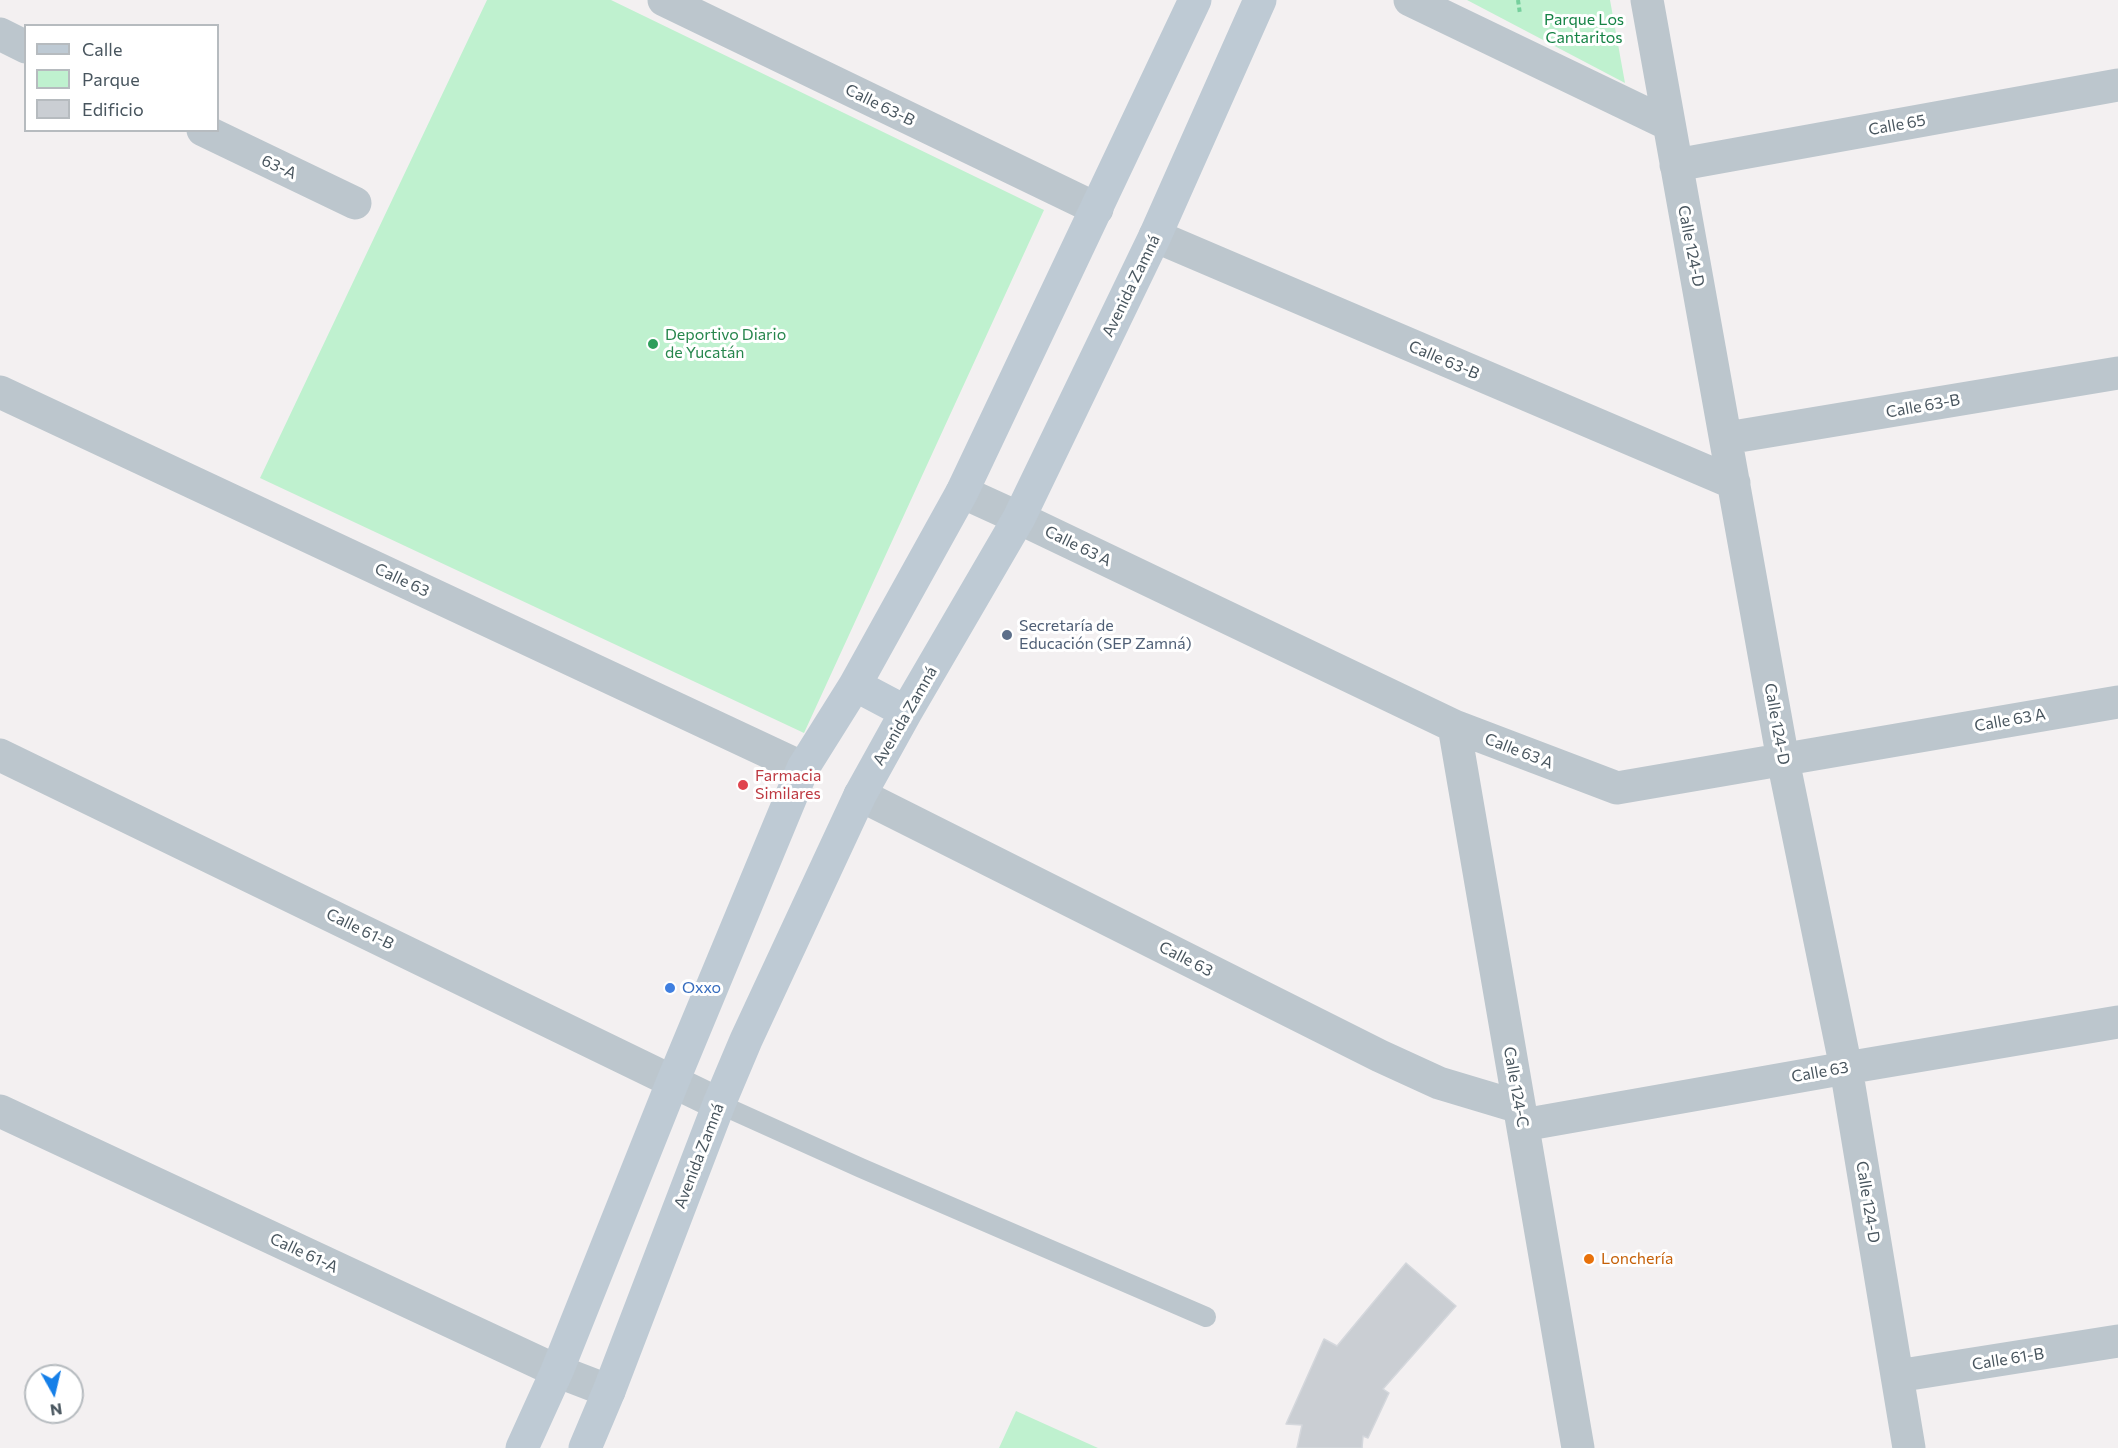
<!DOCTYPE html>
<meta charset="utf-8">
<style>
body{margin:0}
#map{position:relative;width:2118px;height:1448px;overflow:hidden;background:#f3f0f1;font-family:Commissioner,sans-serif}
canvas{display:block}
.legend{position:absolute;left:24px;top:24px;width:195px;height:108px;box-sizing:border-box;background:#fff;border:2px solid #b6bbbf;margin:0;padding:8px 10px;list-style:none;font-size:18px;color:#48555e}
.legend li{display:flex;align-items:center;gap:12px;height:30px}
.legend b{width:30px;border:2px solid #b6bbbf}
.north{position:absolute;left:24px;top:1364px;width:60px;height:60px;box-sizing:border-box;background:#fff;border:2px solid #b6bbbf;border-radius:50%;rotate:172deg;font-size:16px;font-weight:700;line-height:24px;text-align:center;color:#48555e}
.north::after{content:'';display:block;margin:auto;width:21px;height:27px;background:#157fe8;clip-path:polygon(50% 0,100% 100%,50% 72%,0 100%)}
</style>
<div id="map">
<canvas width="2118" height="1448"></canvas>
<ul class="legend">
<li><b style="height:8px;background:#becad4"></b>Calle</li>
<li><b style="height:16px;background:#bff1cf"></b>Parque</li>
<li><b style="height:16px;background:#caced3"></b>Edificio</li>
</ul>
<div class="north">N</div>
</div>
<script>
const context = document.querySelector('canvas').getContext('2d');
context.lineJoin = 'round';
function fillPath(path, color) { context.fillStyle = color; context.fill(path, 'evenodd'); }
function trace(path, color, width, dash) { context.strokeStyle = color; context.lineWidth = width; context.lineCap = dash ? 'butt' : 'round'; context.setLineDash(dash || []); context.stroke(path); }
function label(font, color, halo, rows, align = 'center') {
  context.font = font + ' Commissioner,sans-serif'; context.lineWidth = 6; context.setLineDash([]); context.textBaseline = 'middle'; context.strokeStyle = halo; context.fillStyle = color; for (const [text, x, y, turn = 0] of rows) {
    context.save(); context.translate(x, y); context.rotate((+turn || 0) * Math.PI / 180); context.textAlign = isNaN(turn) ? turn : align; if (halo) context.strokeText(text, 0, 0); context.fillText(text, 0, 0); context.restore();
  }
}
fillPath(new Path2D(`
 M487,0h124l433,210 -240,523 -544,-255z
 M1467,0h143l15,83z
 M1016,1411l82,37h-99z`), '#bff1cf');
const building = new Path2D(`
 M1406,1263l50,43 -73,83 6,4 -21,45 -5,-2 -1,12h-65l5,-23 -16,-1 38,-85 13,7z`);
fillPath(building, '#caced3');
trace(building, '#d4d7dc', 1.5);
trace(new Path2D(`
 M1518,0l2,14`), '#76d09d', 4, [4.5, 3]);
trace(new Path2D(`
 M719,1104l142,64 345,149`), '#bcc6cd', 20);
trace(new Path2D(`
 M664,0l433,209
 M1410,0l258,124
 M1647,0l136,760 63,308 63,380
 M0,34l26,13
 M203,130l152,73
 M1676,165l442,-80
 M1155,236l579,247
 M0,392l803,376
 M1727,438l391,-65
 M962,492l57,26 435,208 163,62 501,-86
 M1454,726l124,722
 M0,755l719,349
 M860,795l520,261 59,27 80,24
 M0,1111l557,260 52,20
 M1523,1125l323,-57 272,-46
 M1897,1376l221,-35`), '#bcc6cd', 33);
trace(new Path2D(`
 M855,685l51,27
 M522,1448l35,-77 116,-290 130,-313 52,-83 107,-193 233,-492
 M585,1448l24,-57 110,-287 27,-64 114,-245 46,-83 113,-194 136,-282 105,-236`), '#becad4', 33);
for (const [x, y, r, color] of [
 [653,344,6,"#2e9e5b"],
 [1007,635,6,"#5c6f8a"],
 [743,785,6,"#e0444e"],
 [670,988,6,"#3f7fe0"],
 [1589,1259,6,"#e8710a"]
]) { const dot = new Path2D(); dot.arc(x, y, r, 0, 2 * Math.PI); context.fillStyle = color; context.fill(dot); trace(dot, '#fff', 2); }
label('16px', '#158345', '#fff', [
 ["Parque Los",1584,20],
 ["Cantaritos",1584,38]
]);
label('16px', '#48555e', '#fff', [
 ["Calle 63-B",880,105,26],
 ["Calle 65",1897,125,-10],
 ["63-A",279,167,25],
 ["Calle 124-D",1691,246,79],
 ["Avenida Zamná",1131,286,-64],
 ["Calle 63-B",1444,360,23],
 ["Calle 63-B",1923,406,-10],
 ["Calle 63 A",1078,546,26],
 ["Calle 63",402,580,25],
 ["Avenida Zamná",905,716,-60],
 ["Calle 63 A",2010,720,-10],
 ["Calle 124-D",1777,724,80],
 ["Calle 63 A",1519,751,21],
 ["Calle 61-B",360,929,26],
 ["Calle 63",1186,959,27],
 ["Calle 63",1820,1072,-10],
 ["Calle 124-C",1516,1087,80],
 ["Avenida Zamná",699,1156,-69],
 ["Calle 124-D",1868,1202,81],
 ["Calle 61-A",304,1253,25],
 ["Calle 61-B",2008,1359,-9]
]);
label('16px', '#27864d', '#fff', [
 ["Deportivo Diario",665,335],
 ["de Yucatán",665,353]
], 'left');
label('16px', '#4e5e75', '#fff', [
 ["Secretaría de",1019,626],
 ["Educación (SEP Zamná)",1019,644]
], 'left');
label('16px', '#be3a42', '#fff', [
 ["Farmacia",755,776],
 ["Similares",755,794]
], 'left');
label('16px', '#366cbe', '#fff', [
 ["Oxxo",682,988]
], 'left');
label('16px', '#c56008', '#fff', [
 ["Lonchería",1601,1259]
], 'left');
</script>
